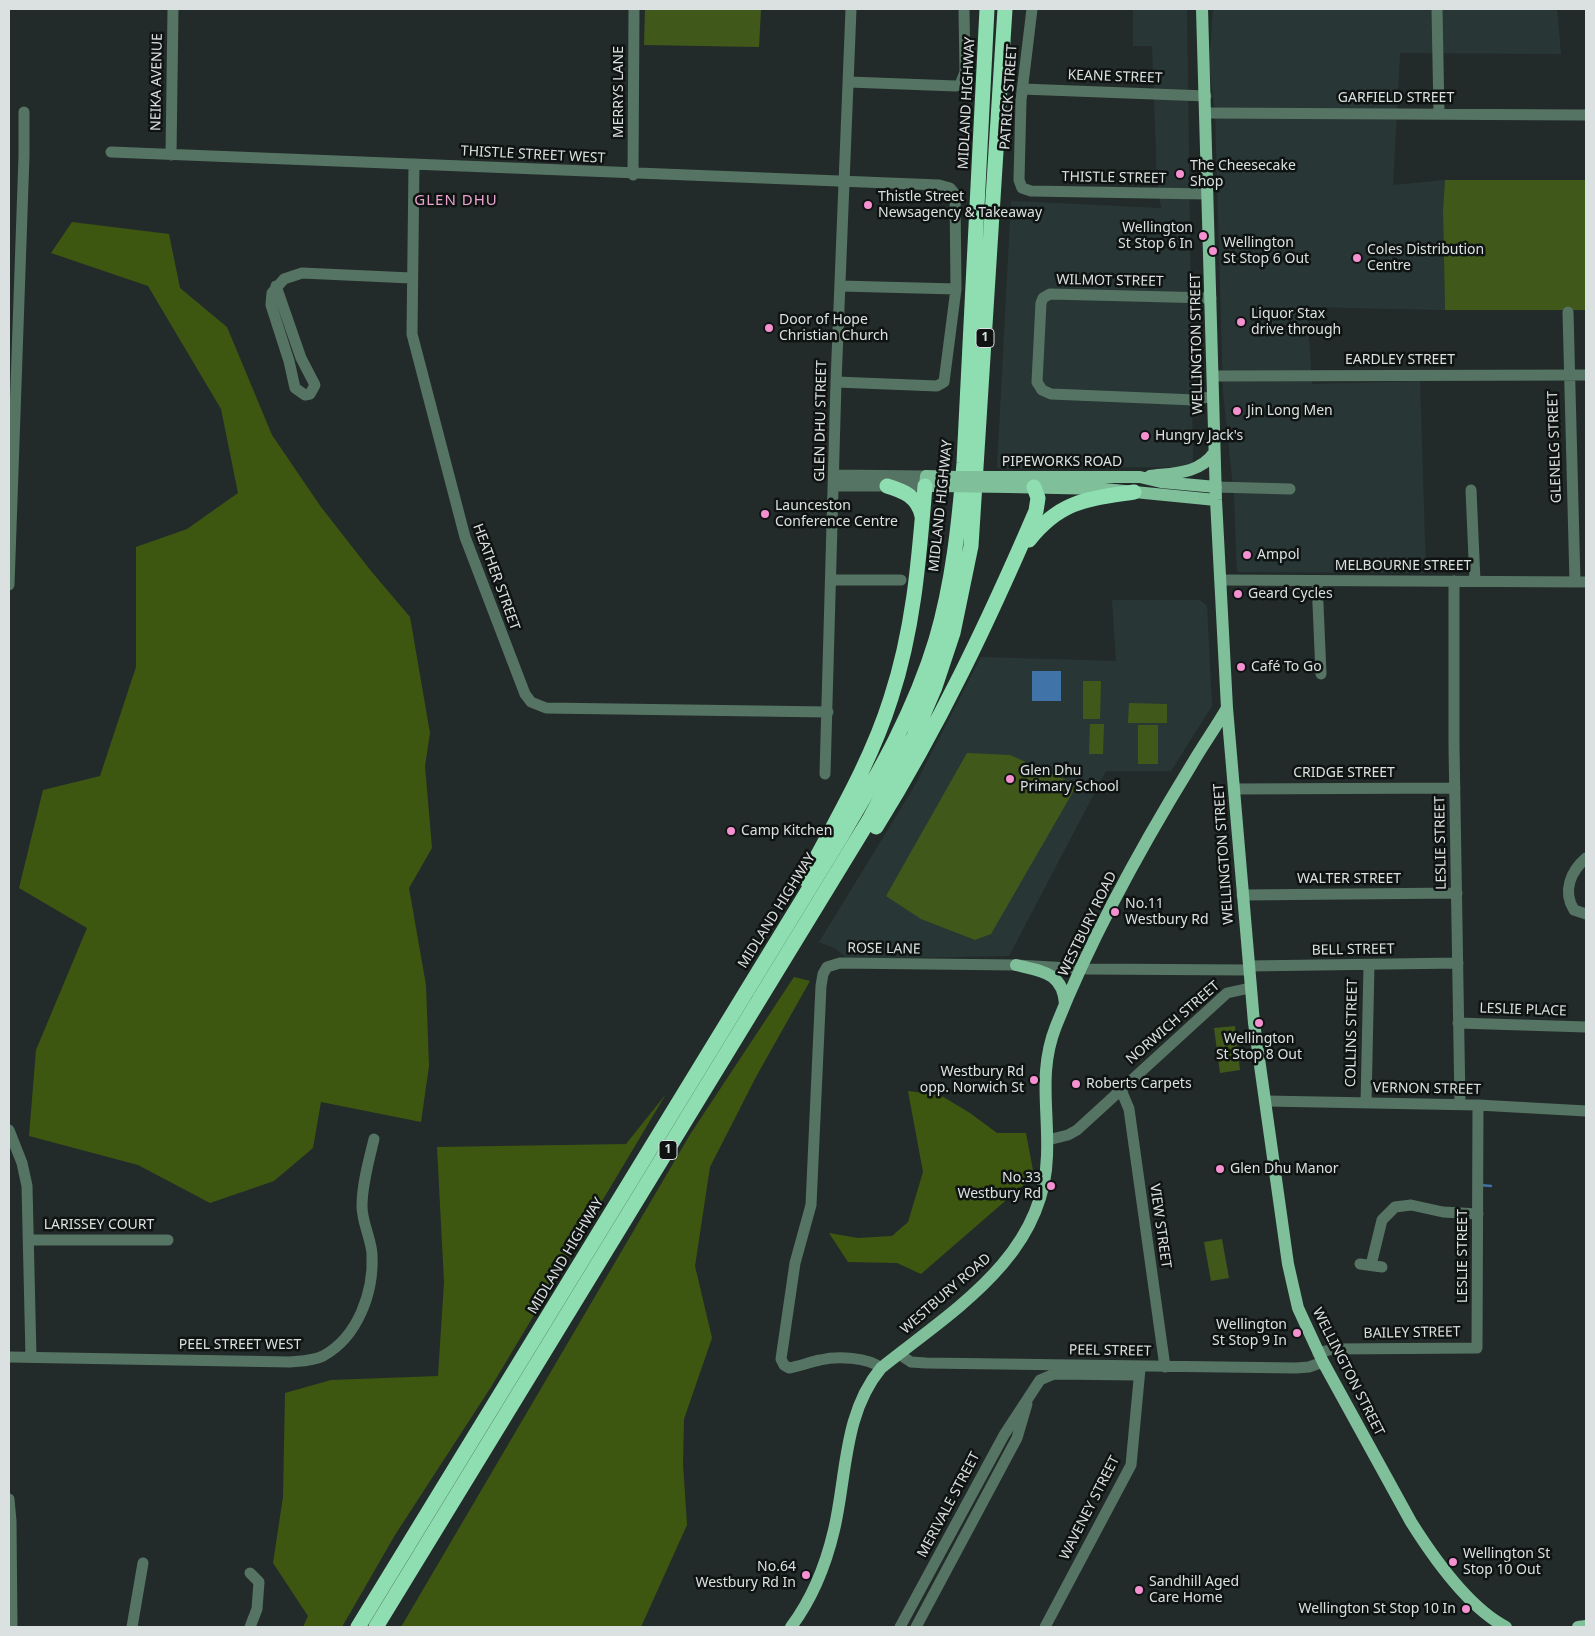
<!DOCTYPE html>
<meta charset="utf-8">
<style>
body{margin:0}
#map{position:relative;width:1595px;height:1636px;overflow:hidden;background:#232b2a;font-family:"Noto Sans",sans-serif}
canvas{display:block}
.frame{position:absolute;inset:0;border:10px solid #dbe0e0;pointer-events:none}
</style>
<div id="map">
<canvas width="1595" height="1636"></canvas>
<div class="frame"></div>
</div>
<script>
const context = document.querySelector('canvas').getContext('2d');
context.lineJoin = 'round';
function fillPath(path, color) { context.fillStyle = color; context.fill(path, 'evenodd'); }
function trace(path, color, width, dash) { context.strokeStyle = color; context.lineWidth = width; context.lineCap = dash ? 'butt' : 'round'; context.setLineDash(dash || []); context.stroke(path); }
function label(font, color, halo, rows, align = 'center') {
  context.font = font + ' "Noto Sans",sans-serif'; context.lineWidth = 5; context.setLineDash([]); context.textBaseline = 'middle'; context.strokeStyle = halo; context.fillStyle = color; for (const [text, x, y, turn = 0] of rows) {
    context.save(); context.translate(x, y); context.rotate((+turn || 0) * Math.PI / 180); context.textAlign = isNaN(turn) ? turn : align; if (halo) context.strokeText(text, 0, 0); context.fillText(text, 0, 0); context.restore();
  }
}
fillPath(new Path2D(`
 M1133,9h54l6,458 -196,1 14,-267 150,7 -4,-28 -5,-134h-19z
 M1213,9h344l4,45 -161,-1 -7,132 52,-5 -2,30 2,100 -138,-3 5,77 108,-3 6,192 -189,-1 -3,-76 -11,-104 -8,-280 -6,-47z
 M1112,600h88l7,6 5,100 -41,65h-65l-97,185 -161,3 -12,-10 -17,-7 95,-155 67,-130 135,4z`), '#283736');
fillPath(new Path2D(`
 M645,9h116l-2,38 -115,-2z
 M1445,180h141v130h-141l-2,-100z
 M1083,681h18l-1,38h-17z
 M1129,703l38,1v19h-39z
 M1090,724h14l-1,30h-14z
 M1138,725h20v39h-20z
 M967,753l43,2 67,30 -86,149 -16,6 -54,-21 -35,-23z
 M1235,1026l5,44 -20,3 -6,-45z
 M1222,1239l7,39 -18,3 -7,-39z`), '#40591a');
fillPath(new Path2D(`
 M72,222l97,12 11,54 47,39 45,108 49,72 50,64 39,46 20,116 -5,33 7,82 -23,40 17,97 3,81 -8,56 -100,-20 -8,46 -39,33 -64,22 -72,-38 -109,-29 7,-86 51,-122 -68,-40 24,-98 57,-14 36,-109v-120l51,-18 51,-36 -17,-84 -73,-123 -97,-33z
 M794,977l16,4 -53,94 -47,92 -15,99 17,72 -28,81 -1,45 4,61 -46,102h-240l290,-494z
 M908,1091l32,4 30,18 27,20h29l8,43 -113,98 -24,-11 -49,-1 -19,-29 29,5 34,-2 16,-14 15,-50z
 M666,1094l-175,293 -96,148 -53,92h-39l5,-11 -35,-53 10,-66 2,-104 46,-13 107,-4 6,-94 -7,-135 189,-3z`), '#3d5711');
fillPath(new Path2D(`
 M1032,671h29v30h-29z`), '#4074a8');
trace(new Path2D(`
 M1480,1185l11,1`), '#4074a8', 2.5);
trace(new Path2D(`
 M1032,9l-11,91 -2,80 3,8 9,3 176,3
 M1437,9l2,105
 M849,82l107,4 4,-1 5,-13 -1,-63
 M1022,89l184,7
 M1206,113l380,2
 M111,152l828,33 11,3 5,6 1,95 -12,93 -7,4 -101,-4
 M171,155l2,-146
 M414,164l-2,170 53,203 60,157 6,8 15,6 282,4
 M633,175l1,-166
 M276,286l25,72 14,27 -5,9 -5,1 -10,-7 -6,-27 -18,-56 1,-12 12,-14 18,-6 109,5
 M840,286l116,3
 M1211,298l-161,-4 -7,4 -2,5 -4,79 5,8 9,4 144,6 18,-4
 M1568,312l7,270
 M1213,376l373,-1
 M835,475l91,1
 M834,486h91
 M1216,487l74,2
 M1471,490l4,91
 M831,580h70
 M1220,580l366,2
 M1317,581l4,93
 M1454,581v165l6,358
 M9,585l15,-429v-44
 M825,774l11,-392 15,-373
 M1234,789l221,-1
 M1586,858c-15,13 -24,33 -12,52l12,4
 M1242,895l215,-2
 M1248,966l210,-3
 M1458,1023l128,4
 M1121,1090l8,19 36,258
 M1266,1101l212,4 108,6
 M1366,1103l3,-138
 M9,1130l13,33 5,23 4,171
 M1048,1140l20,-5 9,-5 150,-137 23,-5
 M30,1240h138
 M1360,1264l22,3
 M1371,1265l11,-45 13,-13 16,-2 32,7 35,2
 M1318,1353l15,-4 144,-1 1,-243
 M899,1354l12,8 15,1 370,5 13,-1 14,-5
 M9,1357l281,5c11,-1 23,-1 33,-6 35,-19 51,-64 49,-102 -1,-16 -10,-31 -10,-48 0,-22 7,-46 12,-67
 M881,1368c-13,-11 -44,-12 -61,-8 -10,2 -20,6 -31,8l-5,-3 -3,-6 14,-96 16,-58 10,-219 2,-12 4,-7 13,-4 176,2 72,4 160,1
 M9,1499l2,22 1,106
 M250,1573l9,9 -2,27 -7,18
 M132,1627l11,-64
 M900,1627l104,-192 36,-55 14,-6 84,1
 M916,1627l101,-189 10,-34
 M1045,1627l86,-162 9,-96`), '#567463', 11);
trace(new Path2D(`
 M1202,9l14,491 11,208 27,315 34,241 10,44 25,54 88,160c22,35 58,86 95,105
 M1150,476c24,-3 49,-2 64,-23
 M1009,477h131l21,5 55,5
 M939,486h-14l1,-10 30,1
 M1009,487l95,2 112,11
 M1016,965c25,6 47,7 49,39
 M791,1627c21,-28 35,-63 43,-97 13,-55 9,-116 47,-162 71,-57 163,-111 166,-212 2,-46 -9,-85 9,-130 36,-91 85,-179 136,-262 11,-19 24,-37 35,-56
 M1578,1627l8,-1`), '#7fc09b', 12);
trace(new Path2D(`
 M887,486c17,5 31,11 35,30
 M1029,540c32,-40 59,-41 105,-48
 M876,827c63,-101 113,-207 160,-316l2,-13 -4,-11
 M805,879c31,-59 66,-117 86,-181 23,-70 28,-140 34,-212
 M358,1627l484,-792c37,-62 73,-125 94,-195 17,-58 23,-117 28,-177l23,-454
 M376,1627l493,-807 45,-84 21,-49 18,-54 18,-87 34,-537`), '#8fdeb1', 15);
trace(new Path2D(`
 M956,477h53
 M939,486l70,1`), '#7fc09b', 12);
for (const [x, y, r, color] of [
 [1180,174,5,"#f590d1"],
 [868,205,5,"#f590d1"],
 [1203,236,5,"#f590d1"],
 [1213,251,5,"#f590d1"],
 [1357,258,5,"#f590d1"],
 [1241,322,5,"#f590d1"],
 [769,328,5,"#f590d1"],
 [1237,411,5,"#f590d1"],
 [1145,436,5,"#f590d1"],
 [765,514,5,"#f590d1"],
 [1247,555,5,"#f590d1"],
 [1238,594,5,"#f590d1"],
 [1241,667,5,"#f590d1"],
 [1010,779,5,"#f590d1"],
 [731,831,5,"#f590d1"],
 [1115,912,5,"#f590d1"],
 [1259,1023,5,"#f590d1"],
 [1034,1080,5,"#f590d1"],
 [1076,1084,5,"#f590d1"],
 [1220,1169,5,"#f590d1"],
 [1051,1186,5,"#f590d1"],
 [1297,1333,5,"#f590d1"],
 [1453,1562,5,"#f590d1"],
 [806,1575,5,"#f590d1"],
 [1139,1590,5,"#f590d1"],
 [1466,1609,5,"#f590d1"]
]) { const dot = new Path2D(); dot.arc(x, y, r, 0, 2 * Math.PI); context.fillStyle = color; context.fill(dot); trace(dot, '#0f1312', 2); }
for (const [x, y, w] of [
 [985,338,18],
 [668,1150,18]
]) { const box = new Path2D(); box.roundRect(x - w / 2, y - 9.5, w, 19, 4); context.fillStyle = '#0f1312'; context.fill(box); trace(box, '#dbe0e0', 1); }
label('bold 12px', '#dbe0e0', null, [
 ["1",985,338],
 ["1",668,1150]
]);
label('14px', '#dbe0e0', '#0f1312', [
 ["KEANE STREET",1115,77,2],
 ["NEIKA AVENUE",157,82,-89],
 ["MERRYS LANE",619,92,-90],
 ["PATRICK STREET",1009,97,-86],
 ["GARFIELD STREET",1396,98],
 ["MIDLAND HIGHWAY",967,103,-87],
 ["THISTLE STREET WEST",533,155,3],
 ["THISTLE STREET",1114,178,1],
 ["WILMOT STREET",1110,281,1],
 ["WELLINGTON STREET",1197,344,-91],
 ["EARDLEY STREET",1400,360],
 ["GLEN DHU STREET",821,421,-89],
 ["GLENELG STREET",1555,447,-92],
 ["PIPEWORKS ROAD",1062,462],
 ["MIDLAND HIGHWAY",941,506,-84],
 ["MELBOURNE STREET",1403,566],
 ["HEATHER STREET",496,577,70],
 ["CRIDGE STREET",1344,773],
 ["LESLIE STREET",1441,843,-91],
 ["WELLINGTON STREET",1224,854,-94],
 ["WALTER STREET",1349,879],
 ["MIDLAND HIGHWAY",777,911,-58],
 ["WESTBURY ROAD",1088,924,-64],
 ["ROSE LANE",884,949,1],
 ["BELL STREET",1353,950,-1],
 ["LESLIE PLACE",1523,1010,2],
 ["NORWICH STREET",1173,1023,-41],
 ["COLLINS STREET",1352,1033,-89],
 ["VERNON STREET",1427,1089,1],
 ["LARISSEY COURT",99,1225],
 ["VIEW STREET",1160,1226,82],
 ["MIDLAND HIGHWAY",566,1256,-59],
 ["LESLIE STREET",1463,1256,-90],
 ["WESTBURY ROAD",946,1294,-41],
 ["BAILEY STREET",1412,1333,-1],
 ["PEEL STREET WEST",240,1345],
 ["PEEL STREET",1110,1351,1],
 ["WELLINGTON STREET",1348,1372,63],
 ["MERIVALE STREET",949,1505,-62],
 ["WAVENEY STREET",1090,1508,-63]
]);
label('14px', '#dbe0e0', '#0f1312', [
 ["The Cheesecake",1190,166],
 ["Shop",1190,182],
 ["Thistle Street",878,197],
 ["Newsagency & Takeaway",878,213],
 ["Wellington",1193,228,"right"],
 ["St Stop 6 In",1193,244,"right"],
 ["Wellington",1223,243],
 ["St Stop 6 Out",1223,259],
 ["Coles Distribution",1367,250],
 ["Centre",1367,266],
 ["Liquor Stax",1251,314],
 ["drive through",1251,330],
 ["Door of Hope",779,320],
 ["Christian Church",779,336],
 ["Jin Long Men",1247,411],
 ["Hungry Jack's",1155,436],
 ["Launceston",775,506],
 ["Conference Centre",775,522],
 ["Ampol",1257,555],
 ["Geard Cycles",1248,594],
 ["Café To Go",1251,667],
 ["Glen Dhu",1020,771],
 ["Primary School",1020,787],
 ["Camp Kitchen",741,831],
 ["No.11",1125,904],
 ["Westbury Rd",1125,920],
 ["Wellington",1259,1039,"center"],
 ["St Stop 8 Out",1259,1055,"center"],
 ["Westbury Rd",1024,1072,"right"],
 ["opp. Norwich St",1024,1088,"right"],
 ["Roberts Carpets",1086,1084],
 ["Glen Dhu Manor",1230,1169],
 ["No.33",1041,1178,"right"],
 ["Westbury Rd",1041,1194,"right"],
 ["Wellington",1287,1325,"right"],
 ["St Stop 9 In",1287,1341,"right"],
 ["Wellington St",1463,1554],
 ["Stop 10 Out",1463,1570],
 ["No.64",796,1567,"right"],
 ["Westbury Rd In",796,1583,"right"],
 ["Sandhill Aged",1149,1582],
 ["Care Home",1149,1598],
 ["Wellington St Stop 10 In",1456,1609,"right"]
], 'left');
context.letterSpacing = '1px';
label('15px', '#eba4d0', '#0f1312', [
 ["GLEN DHU",456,201]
]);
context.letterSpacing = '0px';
</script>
